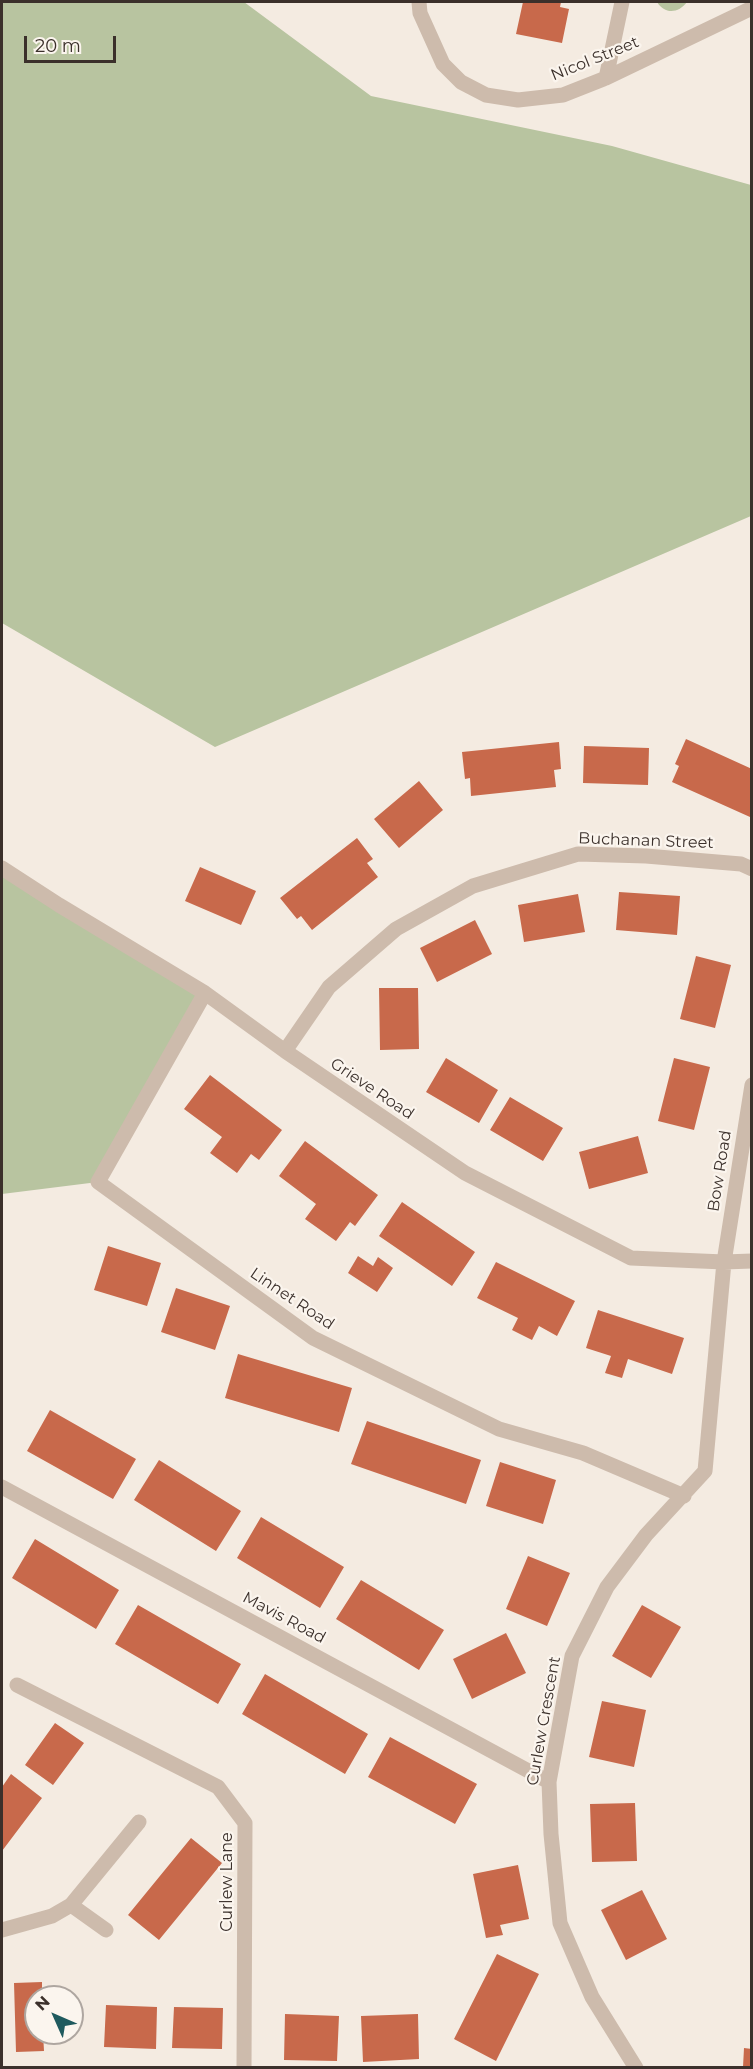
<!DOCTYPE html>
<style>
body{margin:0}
#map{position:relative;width:753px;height:2069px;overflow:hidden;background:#f4ebe1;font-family:Montserrat,sans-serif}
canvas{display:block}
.frame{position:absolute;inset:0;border:3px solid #3b302b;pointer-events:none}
.north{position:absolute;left:24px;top:1985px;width:60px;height:60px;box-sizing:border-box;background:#fbf5ee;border:2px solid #aea6a0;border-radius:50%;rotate:315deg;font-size:16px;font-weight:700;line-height:24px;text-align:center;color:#3b302b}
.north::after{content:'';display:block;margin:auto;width:21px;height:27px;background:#1f5a5e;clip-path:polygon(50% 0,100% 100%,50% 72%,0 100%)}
.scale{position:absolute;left:24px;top:36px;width:92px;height:27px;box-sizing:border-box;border:3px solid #3b302b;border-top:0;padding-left:8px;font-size:18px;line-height:21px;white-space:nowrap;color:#3b302b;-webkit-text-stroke:4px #fbf5ee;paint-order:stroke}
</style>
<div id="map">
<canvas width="753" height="2069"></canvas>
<div class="frame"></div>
<div class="north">N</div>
<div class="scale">20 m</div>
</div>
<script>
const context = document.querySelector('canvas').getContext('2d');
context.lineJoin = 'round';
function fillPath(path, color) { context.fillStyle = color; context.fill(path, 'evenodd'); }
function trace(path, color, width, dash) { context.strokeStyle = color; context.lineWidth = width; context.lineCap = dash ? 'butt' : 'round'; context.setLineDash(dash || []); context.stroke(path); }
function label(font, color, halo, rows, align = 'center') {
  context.font = font + ' Montserrat,sans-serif'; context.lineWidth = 4.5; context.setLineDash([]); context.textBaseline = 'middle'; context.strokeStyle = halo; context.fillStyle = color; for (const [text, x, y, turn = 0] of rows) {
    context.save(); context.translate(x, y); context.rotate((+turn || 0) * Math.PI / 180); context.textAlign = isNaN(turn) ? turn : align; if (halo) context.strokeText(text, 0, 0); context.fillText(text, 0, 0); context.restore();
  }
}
fillPath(new Path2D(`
 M2,2h242l127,94 241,50 139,39v331l-536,231 -213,-124z
 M657,2h30c-8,11 -22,13 -30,0z
 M2,865l203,128 -107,189 -96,12z`), '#b8c4a0');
fillPath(new Path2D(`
 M523,2h38l-1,5 9,2 -7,34 -46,-9z
 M686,739l66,30v43l-2,5 -78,-35 7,-16 -4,-2z
 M559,742l2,27 -7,1 2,17 -85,9 -1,-18 -5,1 -3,-27z
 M584,746l65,2 -1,37 -65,-2z
 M419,781l24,29 -44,38 -25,-29z
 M357,838l16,21 -6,4 11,14 -66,53 -11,-14 -4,3 -17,-21z
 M200,867l56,24 -15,34 -56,-24z
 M619,892l61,4 -3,39 -61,-5z
 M578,894l7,38 -61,10 -6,-37z
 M475,920l17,34 -55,28 -17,-34z
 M696,956l35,9 -16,63 -35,-9z
 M379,988h39l1,61 -39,1z
 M446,1058l52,32 -19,33 -53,-31z
 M674,1058l36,9 -16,63 -36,-9z
 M210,1075l72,55 -23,30 -8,-6 -14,19 -27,-20 12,-16 -38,-28z
 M510,1097l53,31 -20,33 -53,-31z
 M638,1136l10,37 -59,16 -10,-37z
 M305,1141l73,54 -23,31 -5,-4 -14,19 -31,-22 11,-15 -37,-28z
 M402,1202l73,50 -23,34 -73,-50z
 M108,1246l53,17 -14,43 -53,-16z
 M358,1256l15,10 5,-9 15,11 -16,24 -29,-19z
 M496,1262l79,39 -18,35 -18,-10 -7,14 -20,-10 6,-12 -41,-20z
 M176,1288l54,18 -15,44 -54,-18z
 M598,1310l86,28 -12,36 -44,-15 -6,19 -17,-5 6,-17 -25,-8z
 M238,1354l114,34 -13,44 -114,-34z
 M50,1410l86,49 -23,40 -86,-48z
 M367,1421l114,39 -15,44 -115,-40z
 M159,1460l82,51 -25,40 -82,-51z
 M500,1462l56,18 -13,44 -57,-18z
 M261,1517l83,50 -24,41 -83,-50z
 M35,1539l84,51 -23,39 -84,-51z
 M528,1556l42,17 -23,53 -41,-17z
 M361,1580l83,50 -25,40 -83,-51z
 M138,1605l103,59 -23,40 -103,-60z
 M642,1605l39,22 -30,51 -39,-22z
 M506,1633l20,40 -54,26 -19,-40z
 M265,1674l103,60 -23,40 -103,-60z
 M602,1701l44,9 -12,57 -45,-10z
 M55,1723l29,20 -31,42 -28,-20z
 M390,1737l87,47 -22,40 -87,-47z
 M11,1774l31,24 -40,53v-64z
 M635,1803l2,58 -45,1 -2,-58z
 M191,1838l31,25 -63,77 -31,-25z
 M518,1865l11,54 -29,6 3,10 -17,3 -13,-64z
 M642,1890l25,49 -41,21 -25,-50z
 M497,1954l42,20 -43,87 -42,-22z
 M42,1982v15h-6v36h7l1,18 -28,1 -2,-69z
 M106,2005l51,2 -1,42 -52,-2z
 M174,2007l49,1 -1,41 -50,-1z
 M285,2014l54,2 -2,45 -53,-1z
 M418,2014l1,45 -56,3 -2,-46z
 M744,2048l8,1v18h-9z`), '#c8694b');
trace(new Path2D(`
 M419,2l1,11 23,51 18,18 25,13 32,5 45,-5 43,-17 146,-70
 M606,78l16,-76
 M2,868l57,37 146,88 80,58 180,122 166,85 93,4 28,-1
 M205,993l-107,189 215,156 186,91 84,24 101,43
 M285,1051l44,-64 67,-58 77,-43 105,-32 68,2 95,8 11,5
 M2,1487l547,295
 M17,1685l201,102 27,36 -1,245
 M71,1905l35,25
 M2,1930l50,-14 19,-11 68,-83
 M636,2068l-44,-71 -32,-74 -9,-89 -2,-52 23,-126 35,-69 39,-52 59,-64 19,-209 28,-177`), '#cdbbac', 15);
label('16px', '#3b302b', '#fbf5ee', [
 ["Nicol Street",595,59,-22],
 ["Buchanan Street",646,841,2],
 ["Grieve Road",372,1089,34],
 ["Bow Road",720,1171,-81],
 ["Linnet Road",292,1299,34],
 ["Mavis Road",284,1618,28],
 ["Curlew Crescent",544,1721,-80],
 ["Curlew Lane",227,1882,-90]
]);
</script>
